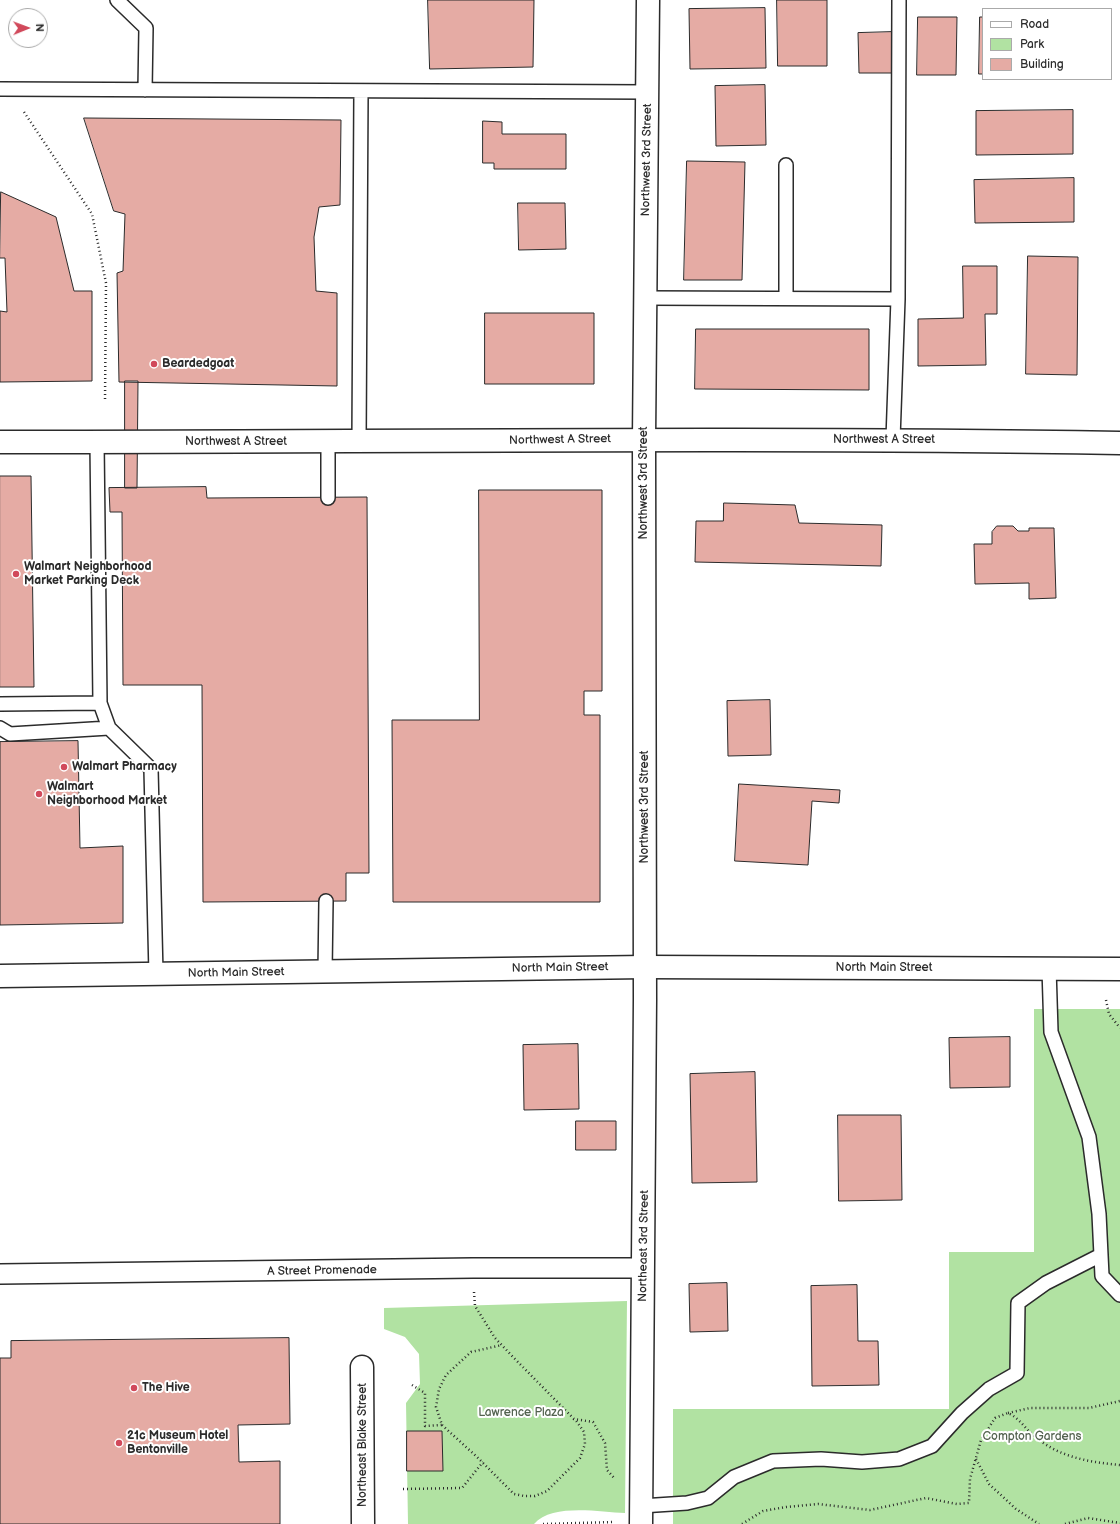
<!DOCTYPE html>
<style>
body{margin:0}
#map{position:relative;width:1120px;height:1524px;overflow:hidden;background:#fff;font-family:"Balsamiq Sans",sans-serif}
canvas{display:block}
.legend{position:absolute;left:982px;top:8px;width:130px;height:72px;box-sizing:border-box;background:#fff;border:1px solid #aaa;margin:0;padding:5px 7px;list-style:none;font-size:12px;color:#2b2b2b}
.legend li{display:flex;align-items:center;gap:8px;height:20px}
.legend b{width:20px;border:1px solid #aaa}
.north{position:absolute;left:8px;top:8px;width:40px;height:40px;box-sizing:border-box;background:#fff;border:1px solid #aaa;border-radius:50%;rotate:89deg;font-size:11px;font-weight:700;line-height:16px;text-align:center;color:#2b2b2b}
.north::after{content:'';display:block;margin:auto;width:14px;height:18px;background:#d1495b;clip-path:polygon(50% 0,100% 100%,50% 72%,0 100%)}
</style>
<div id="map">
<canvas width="1120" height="1524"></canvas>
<ul class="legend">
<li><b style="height:5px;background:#fff"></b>Road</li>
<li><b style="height:11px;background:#b1e2a2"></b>Park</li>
<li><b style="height:11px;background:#e5aba4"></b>Building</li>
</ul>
<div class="north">N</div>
</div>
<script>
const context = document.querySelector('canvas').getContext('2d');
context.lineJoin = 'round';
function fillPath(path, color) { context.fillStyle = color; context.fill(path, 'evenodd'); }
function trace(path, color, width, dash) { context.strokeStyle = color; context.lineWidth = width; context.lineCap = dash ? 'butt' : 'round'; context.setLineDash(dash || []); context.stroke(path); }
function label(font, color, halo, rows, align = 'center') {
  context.font = font + ' "Balsamiq Sans",sans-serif'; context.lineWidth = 4; context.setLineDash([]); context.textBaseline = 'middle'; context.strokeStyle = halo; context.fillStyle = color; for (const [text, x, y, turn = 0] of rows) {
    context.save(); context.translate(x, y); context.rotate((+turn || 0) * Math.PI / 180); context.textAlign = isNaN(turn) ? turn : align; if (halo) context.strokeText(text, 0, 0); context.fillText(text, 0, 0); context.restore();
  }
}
fillPath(new Path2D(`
 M1034,1009h86v515h-447v-115h276v-157h85z
 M627,1301l-2,212c-26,-1 -73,-10 -91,11h-126l-2,-121 14,-19 -1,-30 -14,-17 -21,-8v-21z`), '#b1e2a2');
const building = new Path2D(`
 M428,0h106l-1,67 -103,2z
 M777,0h50v66h-49z
 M765,8l1,60 -76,1 -1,-60z
 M918,17h39l-1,58h-39z
 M980,17h3v57h-4z
 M892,32l1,41h-34l-1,-40z
 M765,85l1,60 -50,1 -1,-60z
 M1073,110v44l-97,1v-44z
 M84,118l257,2 -1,85 -21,2 -5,30 2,54 21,2v93l-218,-4 -2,-109 6,-2 2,-57 -11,-3z
 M483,121l19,1v12h64v35h-72v-6h-11z
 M687,161l58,1 -3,118h-58z
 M1074,178v44l-99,1 -1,-43z
 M1,192l55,25 18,74h18v90l-92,1v-71l7,1 -2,-54h-5z
 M518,203h47l1,46 -47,1z
 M1028,256l50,1 -1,118 -51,-1z
 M963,266h34v48h-12l1,51 -68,1v-47l45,-1z
 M485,313h109v71h-109z
 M696,329h173v61l-174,-1z
 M125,381h13l-1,107h-12z
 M0,476h31l3,211h-34z
 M206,487l1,11 160,-1 2,376h-23v28l-143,1 -1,-217h-79l-1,-173h-12l-1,-24z
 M479,490h123v201h-18v24h16v187h-207l-1,-182h87z
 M724,503l71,2 4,18 83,2 -1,41 -186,-4 1,-41h27z
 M997,526h16l5,5h11v-3h25l2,70 -27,1v-16l-54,1 -1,-40h18v-12z
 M770,700l1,55 -43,1 -1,-55z
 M78,741l2,107 43,-2v77l-123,2v-183z
 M739,784l101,6 -1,13 -27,-2 -4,64 -73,-4z
 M1010,1037v50l-60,1 -1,-50z
 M578,1044l1,65 -55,1 -1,-65z
 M755,1072l2,110 -65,1 -2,-109z
 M838,1115h63l1,85 -63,1z
 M576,1121h40v29h-40z
 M727,1283l1,48 -38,1 -1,-48z
 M857,1285l1,56h20l1,44 -67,1 -1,-100z
 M289,1338l1,86 -52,1 1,37 41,-1v63h-280v-166h11v-17z
 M407,1431h35l1,40h-36z`);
fillPath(building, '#e5aba4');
trace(building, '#2b2b2b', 1);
const service = new Path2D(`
 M117,0l29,28 -1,62
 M0,89l647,3
 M646,298l252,1
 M786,298v-133
 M893,439l5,-140 1,-299
 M97,442l3,261 9,25 42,41 5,205
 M359,442l2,-351
 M328,498v-56
 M0,704l100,-1
 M0,728l10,6 99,-6
 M1049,968l2,64 38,105 10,77 3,62 18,19
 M325,972l1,-71
 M641,1506l46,-3 21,-5 26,-21 39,-16 48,-2 41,3 37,-3 33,-13 30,-33 27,-24 28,-16 1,-70 28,-20 55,-28`);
const pedestrian = new Path2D(`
 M0,1274l473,-6h170`);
const minor = new Path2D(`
 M362,1367l1,157
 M641,1524l4,-525 -1,-560 4,-439`);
const tertiary = new Path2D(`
 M0,442c373,0 747,-5 1120,1
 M0,976l645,-9 475,2`);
trace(service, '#2b2b2b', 16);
trace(pedestrian, '#2b2b2b', 22);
trace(minor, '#2b2b2b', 25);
trace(tertiary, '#2b2b2b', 25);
trace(new Path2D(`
 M24,112l68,102 14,69 -1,119
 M1106,1000l3,14 11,14
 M474,1292l1,14 20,32 20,21 59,60 19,3 12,21 2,27 8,9
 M412,1385l13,8v33l17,-1 -6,-18 3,-18 7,-14 25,-23 31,-7
 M1008,1413l22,-5h59l31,-7
 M442,1425l35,32 37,37 10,2h11l12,-5 33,-33 5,-14 -1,-12 -9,-13
 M976,1459l13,25 27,25 23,15
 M403,1489l59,-1 21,-26
 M543,1524l71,-2
 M742,1524l21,-13 23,-4 32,-3 52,6 56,-12 31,6 12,-1 1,-24 11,-39 14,-22 13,-5c11,5 16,14 25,22 25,22 55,27 87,30
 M1065,1524l23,-6 32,5`), '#2b2b2b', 2.5, [1, 3]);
trace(service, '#fff', 13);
trace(pedestrian, '#fff', 19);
trace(minor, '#fff', 22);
trace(tertiary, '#fff', 22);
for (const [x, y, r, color] of [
 [154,364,4,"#d1495b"],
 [16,574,4,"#d1495b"],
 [64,767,4,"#d1495b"],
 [39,794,4,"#d1495b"],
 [134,1388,4,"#d1495b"],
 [119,1443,4,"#d1495b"]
]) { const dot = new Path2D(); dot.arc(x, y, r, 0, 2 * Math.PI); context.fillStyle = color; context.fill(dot); trace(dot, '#fff', 1.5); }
label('12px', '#2b2b2b', '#fff', [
 ["Northwest 3rd Street",647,160,-89],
 ["Northwest A Street",560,440,-1],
 ["Northwest A Street",884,440],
 ["Northwest A Street",236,442],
 ["Northwest 3rd Street",644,483,-90],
 ["Northwest 3rd Street",645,807,-90],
 ["North Main Street",560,968,-1],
 ["North Main Street",884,968],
 ["North Main Street",236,973,-1],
 ["Northeast 3rd Street",644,1246,-89],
 ["A Street Promenade",322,1271,-1],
 ["Northeast Blake Street",363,1445,-90]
]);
label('bold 12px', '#2b2b2b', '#fff', [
 ["Beardedgoat",162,364],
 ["Walmart Neighborhood",24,567],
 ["Market Parking Deck",24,581],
 ["Walmart Pharmacy",72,767],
 ["Walmart",47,787],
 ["Neighborhood Market",47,801],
 ["The Hive",142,1388],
 ["21c Museum Hotel",127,1436],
 ["Bentonville",127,1450]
], 'left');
label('12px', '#53624f', '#fff', [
 ["Lawrence Plaza",521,1413],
 ["Compton Gardens",1032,1437]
]);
</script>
